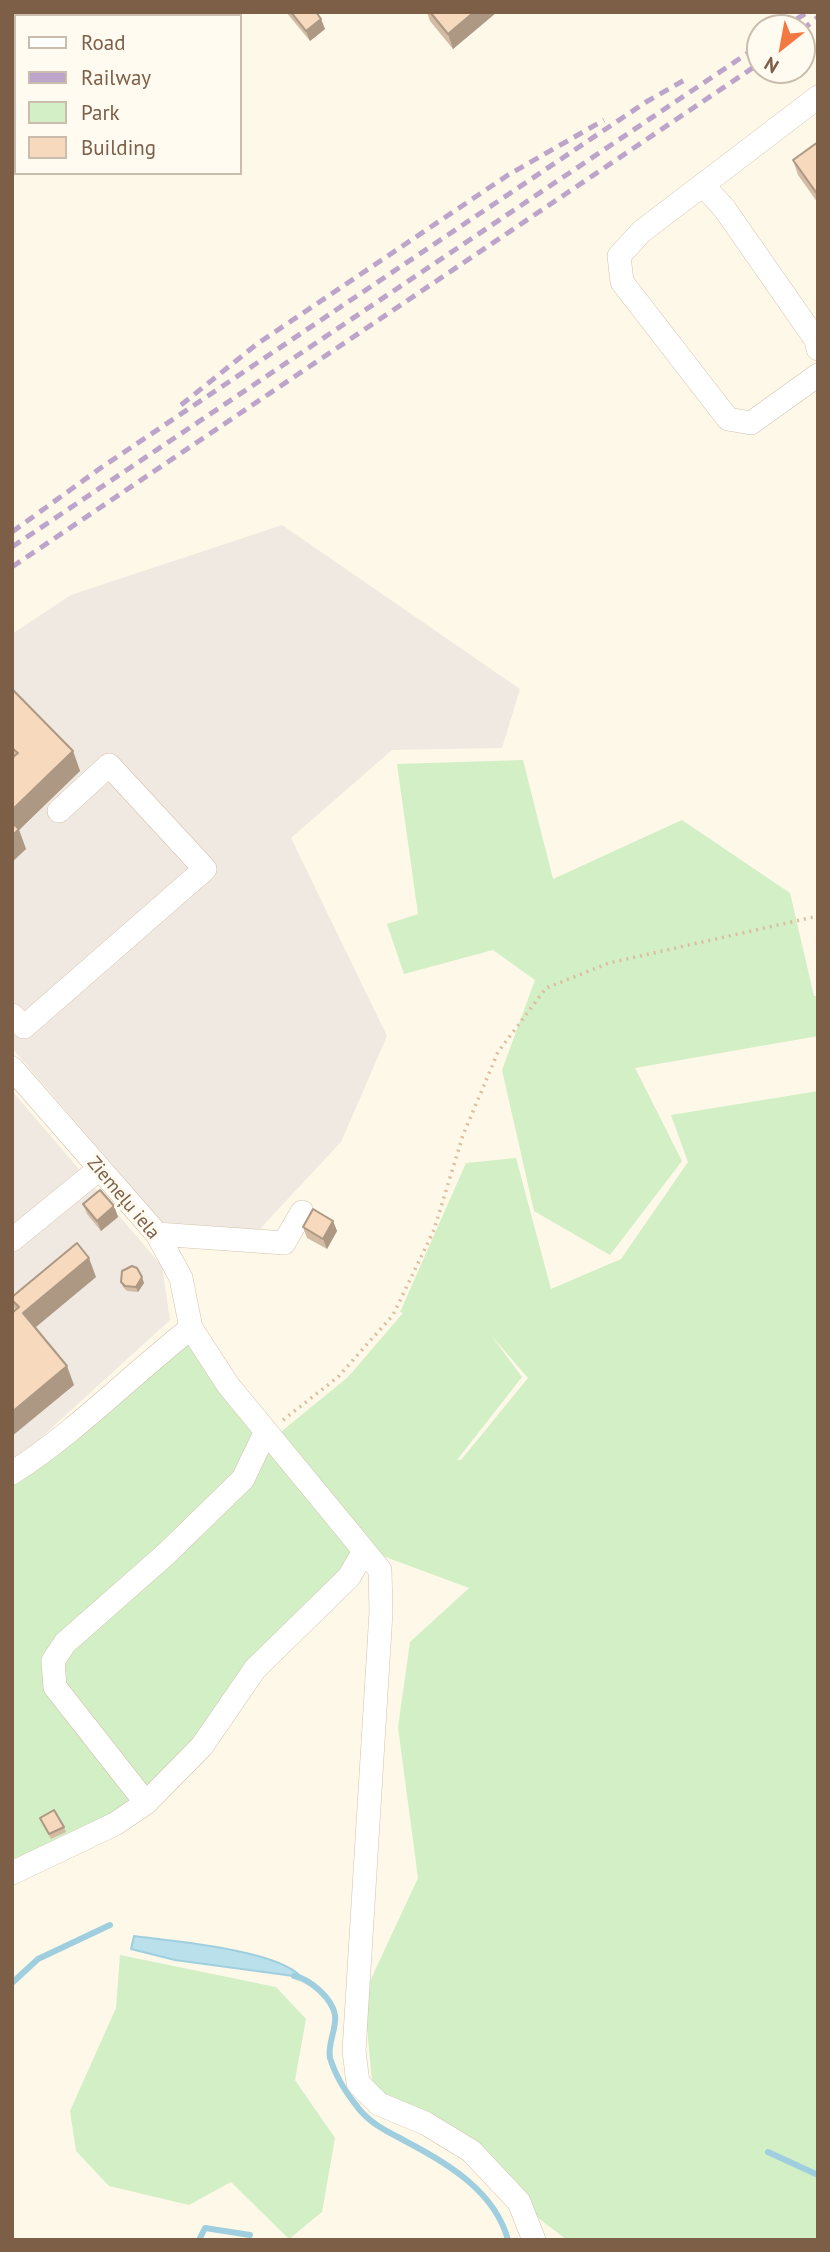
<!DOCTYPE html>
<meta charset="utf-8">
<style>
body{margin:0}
#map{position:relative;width:830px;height:2252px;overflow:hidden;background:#fef8e9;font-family:"PT Sans",sans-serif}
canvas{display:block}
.frame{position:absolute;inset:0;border:14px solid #7d5f48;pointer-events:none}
.legend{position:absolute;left:14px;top:14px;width:228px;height:161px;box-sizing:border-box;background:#fffbf1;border:2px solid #cbbdad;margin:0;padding:9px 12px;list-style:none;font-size:21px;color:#7d5f48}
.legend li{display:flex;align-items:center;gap:14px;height:35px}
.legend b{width:35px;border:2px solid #cbbdad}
.north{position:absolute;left:746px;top:14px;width:70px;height:70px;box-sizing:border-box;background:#fffbf1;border:2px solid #cbbdad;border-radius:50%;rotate:211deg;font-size:19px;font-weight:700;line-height:28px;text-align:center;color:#7d5f48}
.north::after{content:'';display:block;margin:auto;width:24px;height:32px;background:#f47842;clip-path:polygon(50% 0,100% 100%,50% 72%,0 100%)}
</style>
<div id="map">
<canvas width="830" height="2252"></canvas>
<div class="frame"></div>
<ul class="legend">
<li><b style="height:9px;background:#fff"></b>Road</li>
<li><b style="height:9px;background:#bca4cb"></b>Railway</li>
<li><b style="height:19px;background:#d2efc5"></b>Park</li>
<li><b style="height:19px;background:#f7d9bd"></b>Building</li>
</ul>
<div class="north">N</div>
</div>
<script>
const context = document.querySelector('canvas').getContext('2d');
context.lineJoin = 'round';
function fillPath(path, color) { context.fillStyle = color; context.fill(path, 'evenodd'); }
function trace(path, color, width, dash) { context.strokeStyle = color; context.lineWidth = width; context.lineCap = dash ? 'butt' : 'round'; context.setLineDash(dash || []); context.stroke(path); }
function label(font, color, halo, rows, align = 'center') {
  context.font = font + ' "PT Sans",sans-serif'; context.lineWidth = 6; context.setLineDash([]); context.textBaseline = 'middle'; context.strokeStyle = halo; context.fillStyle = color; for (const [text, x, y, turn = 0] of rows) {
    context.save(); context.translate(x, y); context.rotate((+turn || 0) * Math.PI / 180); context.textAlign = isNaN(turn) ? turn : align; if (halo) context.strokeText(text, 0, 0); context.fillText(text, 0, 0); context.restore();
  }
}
fillPath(new Path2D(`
 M282,525l238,164 -18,59 -110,2 -101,88 96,198 -46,106 -84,90 -95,-10 -150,-174v-414l59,-39z
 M12,1091l150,175 8,54 -158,144z`), '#efe9e2');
fillPath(new Path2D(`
 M523,760l30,119 129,-59 108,73 24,103h4v40l-183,32 47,93 -72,94 -76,-44 -32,-141 33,-90 -42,-30 -89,24 -17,-50 31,-10 -21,-150z
 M818,1091v1149h-251l-143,-109 -52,-49 -8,-88 54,-116 -20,-151 12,-85 59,-54 -97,-36 -231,258 -129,64v-388l175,-144 90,93 71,-58 55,-64 -3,-1 66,-149 50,-5 35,131 70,-30 67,-97 -17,-47zM491,1335l37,43 -67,82h-4l65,-83z
 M120,1955l156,32 30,32 -11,61 40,58 -13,74 -33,27 -58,-57 -42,23 -80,-19 -33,-35 -6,-40 46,-103z`), '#d2efc5');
const water = new Path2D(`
 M134,1936c37,5 145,14 167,41l-126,-17 -44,-11z`);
fillPath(water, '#bae0eb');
trace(water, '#9fcfde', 2);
trace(new Path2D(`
 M294,1976c16,3 38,22 41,39 2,14 -8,29 -5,43 6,20 16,35 29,51 13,16 30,23 48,33 42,22 88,50 101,98
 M12,1983l26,-24 72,-34
 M768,2152l50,23
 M199,2240l6,-12 45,7`), '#9fcfde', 6);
const minor = new Path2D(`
 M818,97l-177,135 -22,24 3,26 106,137 23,4 67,-48
 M703,185l21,23 92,132 2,9
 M12,1015l12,12 181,-158 -96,-104 -50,46
 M12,1068l145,166 24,44 10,50c-60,47 -115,104 -179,145
 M157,1234l127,9 18,-31
 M12,1240l87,-71
 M191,1328l37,57 152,185 1,42 -27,439 4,32 21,21 46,19 46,28 48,51 15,38
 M146,1803l-91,-116 -2,-26 12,-18 101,-89 77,-75 23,-48
 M12,1873l103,-49 31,-21 56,-57 53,-77 94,-92 15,-26`);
trace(minor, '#d3c1ac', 24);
trace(new Path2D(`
 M283,1420l55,-43 55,-62 41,-85 29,-95 35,-83 48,-64 63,-25 209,-47`), '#ddbc9f', 3.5, [2, 5]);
trace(minor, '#fff', 23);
trace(new Path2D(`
 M782,28l26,-16
 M802,30l16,-13
 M181,405l76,-61 251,-169 96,-55
 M12,532l90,-65 544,-365 42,-24
 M12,547l748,-502
 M12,567l748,-504`), '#bca4cb', 5, [10, 7]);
fillPath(new Path2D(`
 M286,12h30l5,7 4,10 -15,12z
 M427,12h70l-44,37 -23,-28z
 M818,142v61l-20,-28 -5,-15z
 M12,689l61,62 7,20 -61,59 7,19 -14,13z
 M83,1204l31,2 4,11 -17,14 -14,-17z
 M333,1221l4,10 -10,18 -20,-11 -4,-11z
 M96,1277l-61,50 39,58 -62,51v-123l3,-3 -3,-8v-5z
 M121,1282l23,1 -6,9 -11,-1 -4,-4z
 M40,1818l24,9 2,5 -15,7z`), '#d4bba3');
fillPath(new Path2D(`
 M51,12h12l1,4h-17z
 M474,12h23l-44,37 -5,-15z
 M321,19l4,10 -15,12 -4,-10z
 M16,43v24l-4,3v-24z
 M73,751l7,20 -61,59 7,19 -14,13v-52z
 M114,1206l4,11 -17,14 -4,-10z
 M333,1221l4,10 -10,18 -4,-10z
 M89,1258l7,19 -66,55 -7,-19z
 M142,1277l2,6 -6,9 -2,-5z
 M67,1366l7,19 -62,51v-24z`), '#ad9884');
const building = new Path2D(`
 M12,12h39l-4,4h-31v27l-4,3z
 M291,12h25l5,7 -15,12z
 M430,12h44l-26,22z
 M818,142v53l-25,-35z
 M12,689l61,62 -61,59v-52l6,-5 -6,-5z
 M12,823l7,6 -7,7z
 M100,1190l14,16 -17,15 -14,-17z
 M313,1209l20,12 -10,18 -20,-12z
 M77,1243l12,15 -66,55 44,53 -55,46v-99l7,-6 -7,-7v-3z
 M132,1266l5,2 5,9 -6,10 -11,-1 -4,-4 1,-11z
 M54,1810l10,17 -15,7 -9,-16z`);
fillPath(building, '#f7d9bd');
trace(building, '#ad9884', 2);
label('19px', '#7d5f48', '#fffbf1', [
 ["Ziemeļu iela",123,1198,50]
]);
</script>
